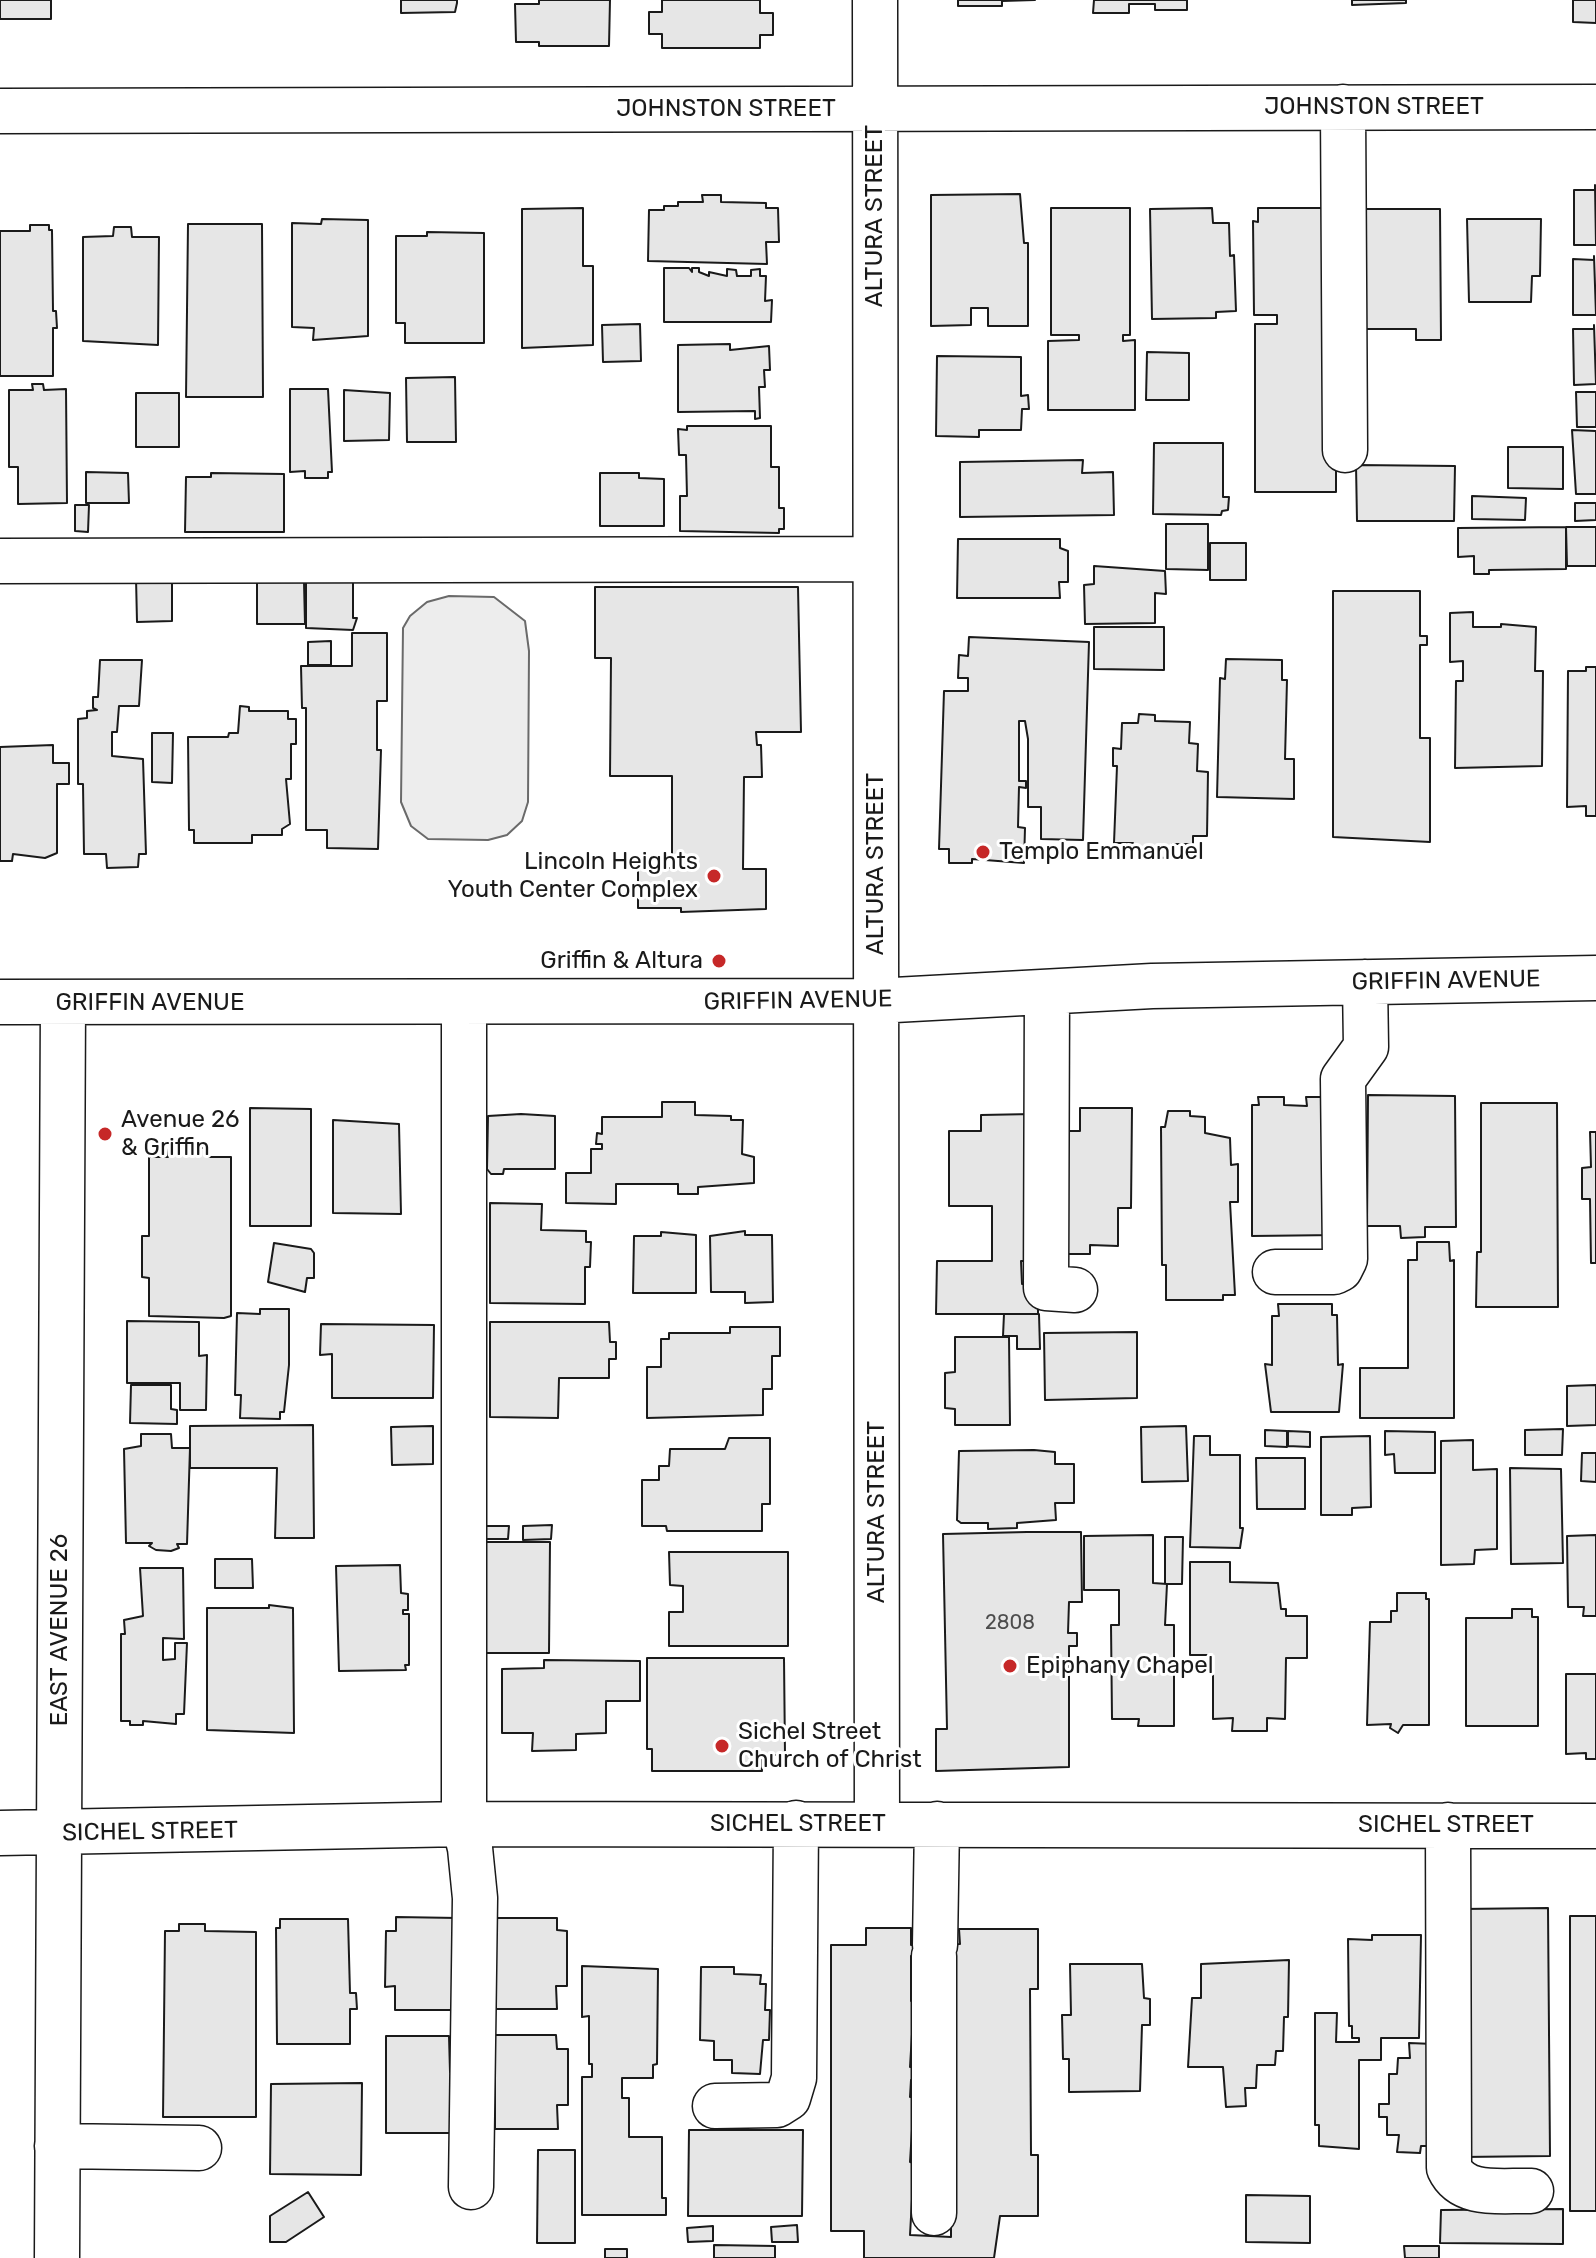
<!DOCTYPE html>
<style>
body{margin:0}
canvas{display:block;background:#fff}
</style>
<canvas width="1596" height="2258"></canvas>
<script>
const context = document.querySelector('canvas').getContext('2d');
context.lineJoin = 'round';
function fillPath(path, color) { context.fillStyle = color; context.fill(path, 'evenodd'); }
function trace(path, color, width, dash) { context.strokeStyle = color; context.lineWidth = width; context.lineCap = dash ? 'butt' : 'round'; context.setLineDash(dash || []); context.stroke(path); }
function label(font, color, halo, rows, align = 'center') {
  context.font = font + ' Rubik,sans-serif'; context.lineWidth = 6; context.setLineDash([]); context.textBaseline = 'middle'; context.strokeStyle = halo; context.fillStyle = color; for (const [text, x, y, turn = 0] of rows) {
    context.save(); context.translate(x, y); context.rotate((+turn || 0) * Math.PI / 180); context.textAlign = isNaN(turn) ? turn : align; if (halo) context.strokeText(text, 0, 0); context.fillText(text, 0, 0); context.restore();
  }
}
const built = new Path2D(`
 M449,596l45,1 31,24 4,30 -1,151 -6,19 -15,14 -19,5 -60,-1 -17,-13 -10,-24 2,-174 7,-12 17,-14z`);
fillPath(built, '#ededed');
trace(built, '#6a6a6a', 2);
const building = new Path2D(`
 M0,0h51v19h-51z
 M401,0h56v3l-2,9 -54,1z
 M539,0h71l-1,46h-70v-4h-23l-1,-38h24z
 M662,0h98v13h13v22h-13v13h-98v-14h-13v-22h13z
 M958,0h77l-33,1v5h-44z
 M1094,0h93v10h-32v-6h-26v9h-36z
 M1352,0h54v3l-54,2z
 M1573,0h23v23l-23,-1z
 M1595,185l1,60h-22v-55h21z
 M1020,194l4,49h4v83h-40v-18h-17v17l-40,1v-131z
 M702,195h19v7l45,1v5h12l1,34h-13l1,22 -119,-3 1,-51h15v-4h14v-4h25z
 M583,208v58h10v79l-71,3v-139z
 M1051,208h79v127h-7v6l12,-1v70h-87v-69l31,-1v-5h-28z
 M1212,208l1,15h16l1,33 4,-1 2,56 -20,1v6l-64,1 -2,-110z
 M1258,208h69l9,117v167h-81v-168h22v-9h-23l-1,-94 5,1z
 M1361,209h79l1,131h-25v-11h-55z
 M322,219l46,1v116l-55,4 1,-12 -22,-1v-104l29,1z
 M1467,219h74l-1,57h-8l-1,26h-62z
 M188,224h74l1,173h-77z
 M30,225h19v5h3l1,81h3l1,17h-4v48h-53v-145h30z
 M114,227h17l1,10h27l-1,108 -75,-4v-104l30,-1z
 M427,232l57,1v110h-79v-20h-9v-87h31z
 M1594,256l2,59h-23v-56l21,1z
 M664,268h25l3,4v-4h7v4l10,4v-4l18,4v-7l9,1 1,6h14v-6l9,-1v7h6l-1,25 7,-1 -1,22h-107z
 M640,324l1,37 -38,1 -1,-37z
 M1594,325l2,59 -22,1 -1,-56h21z
 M730,344v6l39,-4 1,24h-6l1,17h-6l1,31 -5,1v-8l-77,1v-67z
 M1147,352l42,1v47h-43z
 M937,356l84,1v39l7,-1 1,14h-7l-1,21h-42v7l-43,-1z
 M455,377l1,65h-49l-1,-64z
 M32,384h11l1,6 22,-1 1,114 -49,1v-37h-9v-77h24z
 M290,389h38l4,83h-4v6h-23v-7l-15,1z
 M344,390l46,3 -1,47 -45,1z
 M1576,392h20v35h-19z
 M136,393h43v54h-43z
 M687,426h84v41h8v41h5v21h-5v4l-99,-2v-35h7l-1,-41h-7l-1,-26 9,1z
 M1572,430l24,1v63h-20z
 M1154,443h69v54h6l-1,13 -6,1 -1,4 -68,-1z
 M1508,447h55v42l-55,-1z
 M1083,460l-1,13 31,-1 1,43 -154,2v-55z
 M1356,465l99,1 -1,55h-97z
 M86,472l42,1 1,30h-43z
 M211,473l73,1v58h-99l1,-55h25z
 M600,473h39v5l25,1v47h-64z
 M1472,496l54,2 -1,22 -53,-1z
 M1575,503h21v17l-21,1z
 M75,505h14l-1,27 -13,-1z
 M1166,524h42v46l-42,-1z
 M1566,527h30v39h-29z
 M1566,527v42l-77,1v4h-15v-18l-16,1v-29z
 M958,539h102v9l8,3v31h-9l1,16h-103z
 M1210,543h36v37h-36z
 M1094,566l71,5 1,23 -11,-1v30l-70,1 -1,-39 10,-1z
 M136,578l36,1v42l-35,1z
 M353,578v40h4l-4,12 -47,-2v-49z
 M257,582h47l1,42h-48z
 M595,587h203l3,145h-45l1,13h4l1,32h-18l-1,92h23v40l-85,3v-4h-43v-40h34v-92h-62l1,-118h-16z
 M1333,591h87v45h7v9h-7v93h10v104l-97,-5z
 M1473,612v15h28v-3l35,3 -1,44h8l-1,95 -87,2 1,-87h7v-20l-13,1v-49z
 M1094,627h70v43l-70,-1z
 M352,633h35v68h-10v49h4l-3,99 -51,-1v-18h-21v-122h-4l-1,-42h51z
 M969,637l120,5 -6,198 -42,-1v-32h-13v-68l-3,-18h-6v60h7v7l-7,-1 -1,40 7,1 -1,35 -52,-4v4h-23v-14h-10l5,-158h24v-13h-10l1,-23 9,1z
 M331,641v24h-23v-23z
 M1226,659l56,1v20h5l-2,79h9v40l-77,-2 3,-119 5,1z
 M100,660h42l-3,46h-20l-2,26h-5v24l31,3 3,95h-7l-1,13 -31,1 -1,-14h-22l-1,-70h-5v-65l9,-1v-7l10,-1 -4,-2v-11h5z
 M1586,667h10v149h-10v-10l-19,1 1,-136h18z
 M240,706l9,1v4h39v8h8v25h-5v35h-5l4,45 -8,5v6h-30v8h-58v-13h-5l-1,-93h40l1,-4h9z
 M1139,714l16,1v6l35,1 -1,21 9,1 -1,27 11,1 -1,64h-14v8h-21v14l-39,-1v-14h-19l3,-77h-4v-18l8,1 1,-26h16z
 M152,733h21l-1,50 -20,-1z
 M53,745v18h16v21h-12v69l-12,5 -32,-4 -1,7h-12v-114z
 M1368,1095l87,1 1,131h-31v10l-24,1 -1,-12h-33z
 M1258,1097h26v8l23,1 -1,-9h26l6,138 -86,1v-131h7z
 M662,1102h33v13l36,1v4h12l-1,34 12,3v26l-56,4v7h-20v-10h-62v20l-50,-1v-30h25v-24h11v-5h-6l1,-11 5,1v-17h60z
 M1481,1103h76l1,204h-82l1,-55h4z
 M250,1108l61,1v117h-61z
 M1080,1108h52l-1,100h-13v38l-28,-1v9h-34v-123h24z
 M1168,1111h22v5l15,1v16l25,5 1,27 7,-1v38h-8l5,93h-12v5h-57v-35h-4l-1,-138h4z
 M521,1114l34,2v53h-51l-1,5h-12l-4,-5 1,-53z
 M1033,1114l5,147h-17l1,23h16v30h-102l1,-53h55v-55h-43v-75h32v-16z
 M333,1120l66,4 2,90 -68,-1z
 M1590,1132h6v131h-5l-1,-64h-8v-31l9,-1z
 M169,1148h40v9h22v159l-7,2 -75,-2v-38l-7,-1v-41h7v-79h19z
 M490,1203l52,1 -1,26 45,1v11h5l-1,25h-5v37l-95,-1z
 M745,1231v4h27l1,67 -28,1v-11h-34l-1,-56z
 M661,1232l35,3v58h-63l1,-57h27z
 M1417,1242h32l1,19 4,-1v158h-94v-50h48v-108h9z
 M274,1243l37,6 3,4v25h-7l-2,14 -37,-10z
 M1278,1304h54v11h5l1,50 5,-1 -4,48h-68l-6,-48 7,1v-49h7z
 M260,1309h29v56l-5,47h-4v7l-40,-1 1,-23h-6l2,-82 23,1z
 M1004,1314h35l1,35h-23v-13h-14z
 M127,1321l72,1v34l8,-1 -1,55h-26v-27h-53z
 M490,1322h119l1,20h6v17h-7v19h-50l-1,40 -68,-1z
 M321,1324l113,1 -1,73h-101v-44l-12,1z
 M730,1327h50v29h-8v33h-9v26l-116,3v-51h14v-28h8v-6h61z
 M1137,1332v66l-92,2 -1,-67z
 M955,1337h54l1,88h-55v-16l-10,-1v-35l10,-1z
 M131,1385h40v24l6,1v14l-47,-1z
 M1596,1385v40l-29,1v-40z
 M313,1425l1,113h-39l2,-70h-87v-42z
 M433,1426v38l-41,1 -1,-38z
 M1186,1426l2,55 -46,1 -1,-55z
 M1563,1429l-1,26h-37v-25z
 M1265,1430l22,1v16l-22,-1z
 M1288,1431l22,1v15l-22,-1z
 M1385,1431l50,1v41h-40l-1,-19 -9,1z
 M141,1434h30l1,14h18l-3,96h-10l2,4 -8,3 -15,-1 -7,-4 3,-3h-26l-2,-94 17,-3z
 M1194,1436h16v19h30v73h3l-3,20 -50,-1z
 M1370,1436l1,71 -19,1v7h-31v-78z
 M729,1438h41v66h-8v27h-95l-1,-5h-24v-46h17v-14h10l1,-17h55z
 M1473,1440v30l24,-1v80l-22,1 -1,14 -33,1v-124z
 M1034,1450l21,2v12h19v39h-19l1,17 -39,3v5l-29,1v-6h-27l-4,-3 2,-69z
 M1582,1453h14v29l-15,-1z
 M1256,1458h49v51h-48z
 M1510,1468l51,1 2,94 -52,1z
 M552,1525l-1,14 -28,1v-14z
 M484,1526h25l-1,13h-25z
 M1027,1532h54l1,70h-13l-1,31h9v13h-8v121l-133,4v-42h11l-4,-195z
 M1153,1535v48l14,1 -2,41h9v101h-36l1,-7h-27l-1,-94h8v-35h-35v-54z
 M1596,1535v81h-13l1,-9h-16l-1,-71z
 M1165,1537h18l-1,47h-17z
 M483,1542h67l-1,111h-66z
 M669,1552h119v94h-119v-34h14v-26l-13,-1z
 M215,1559h37l1,29h-38z
 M1190,1562h40v20l48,1 3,26h5v7h21v42h-21l-1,61 -18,-1v13h-35l1,-13 -20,1v-64h-23z
 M400,1565l1,28 7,1v16h-5v4h6v51h-4l1,5 -67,1 -3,-105z
 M140,1568h43l1,71 -21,-1v22l12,-1v-16h12l-3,71h-8v10l-33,-3v4h-13v-4h-9v-87h4l-1,-14 19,-4z
 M1397,1593h29v6h3v126h-26l-5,8 -8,-5 1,-4 -24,1 3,-103h21v-11h6z
 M269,1605l24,3 1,125 -87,-3v-122h62z
 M1512,1609h20v8h6v109h-72v-108h46z
 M647,1658h137l1,97h-24l1,16h-110v-22h-5z
 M544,1660l96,1v40h-34v32l-30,1v16l-44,1 1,-18h-31v-64l42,-1z
 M1566,1674h30v85h-10v-6l-20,1z
 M1548,1908l2,248 -88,1 -1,-248z
 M1570,1916h26v295h-26z
 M396,1917l62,1v92h-63v-24l-10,1 1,-56h10z
 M496,1918h61v12l10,1v55h-11l1,23h-61z
 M280,1919h68l2,74h6l1,16h-7v35h-73l-1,-116h4z
 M179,1924h26v7l51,1v185h-93l2,-186h14z
 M866,1928h45v17l49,-1 -1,-15h79v60h-8l1,166h7v61h-38l-6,42h-130v-27h-33v-286h35zM911,1956h40v281l-41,-2 4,-72 -4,-1 4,-65h-4l1,-17h3l-1,-13h-3l4,-66h-3z
 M1372,1935h49l-2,103h-38v22h-22v89l-40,-3v-21h-4v-112h22l-1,29h23v-4h-7v-12h-3l-1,-87 24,1z
 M1289,1960l-1,57h-4l-1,34h-7l-1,14h-18l-1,23h-11l1,18 -20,1 -3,-40h-35l4,-69h9v-34z
 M1070,1964h72l2,34 6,1v26h-8l-2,66 -71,1v-33h-6l-1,-44h9z
 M582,1966l76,3 -1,95 -4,1v13h-31v20h7v39h33v61h4v17h-84v-138h10v-13h-3v-48l-7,1z
 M701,1967h33v7l27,1 -1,9h6l-1,26h5l-1,30h-6l-3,34 -28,-1v-13h-18v-19l-14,-1z
 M495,2035h61l1,14h11v56h-11l1,24h-63z
 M386,2036h63l1,36h6v26h-6v35h-64z
 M1409,2043l25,1v102h-13l-1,7 -23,-1 2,-17h-12v-18h-8v-13h10v-30h8l1,-16h12z
 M362,2083l-1,92 -91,-1 1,-90z
 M689,2130h114l-1,86h-114z
 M538,2150h37v93h-38z
 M308,2192l16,25 -38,25h-16v-26z
 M1246,2195l64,1v47l-64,-1z
 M1563,2209v35l-123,-1 1,-33z
 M797,2225l1,17h-26l-1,-15z
 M713,2226v15l-25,1 -1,-14z
 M714,2245l61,1v12h-61z
 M1404,2246h35v12h-34z
 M605,2249h22v9h-22z`);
fillPath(building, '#e6e6e6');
trace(building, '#1a1a1a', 2);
const minor = new Path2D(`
 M875,0l2,1824
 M1343,107l2,343
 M0,111l1596,-4
 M0,561l875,-2
 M1047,992l-1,296 29,2
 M0,1002l876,-1 276,-15 444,-8
 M464,1004v820l6,24 5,50 -4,289
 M1275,1272h59l6,-3 5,-10 -2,-180 23,-32 -1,-65
 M1448,1825l1,343c14,30 53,22 82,23
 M0,1833l464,-9 1132,2
 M935,1945l2,-121
 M715,2106l62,-1 11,-7 6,-20 2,-255
 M57,2146l142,2
 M934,2213v-257
 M57,2258l6,-1255`);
trace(minor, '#1a1a1a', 47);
trace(minor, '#fff', 44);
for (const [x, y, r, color] of [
 [983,852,8,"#c62828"],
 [714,876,8,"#c62828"],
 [719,961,8,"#c62828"],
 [105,1134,8,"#c62828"],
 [1010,1666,8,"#c62828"],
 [722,1746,8,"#c62828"]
]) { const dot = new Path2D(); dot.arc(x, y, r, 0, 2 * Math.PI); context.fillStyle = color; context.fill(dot); trace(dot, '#fff', 3); }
label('20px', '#4d4d4d', null, [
 ["2808",1010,1623]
]);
label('24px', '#1a1a1a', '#fff', [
 ["JOHNSTON STREET",1374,107],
 ["JOHNSTON STREET",726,109],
 ["ALTURA STREET",875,216,-90],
 ["ALTURA STREET",876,864,-90],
 ["GRIFFIN AVENUE",1446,981,-1],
 ["GRIFFIN AVENUE",798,1001,-1],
 ["GRIFFIN AVENUE",150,1003],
 ["ALTURA STREET",877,1512,-90],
 ["EAST AVENUE 26",60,1630,-90],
 ["SICHEL STREET",798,1824],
 ["SICHEL STREET",1446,1825],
 ["SICHEL STREET",150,1832,-1]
]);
label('24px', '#1a1a1a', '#fff', [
 ["Templo Emmanuel",999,852],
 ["Lincoln Heights",698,862,"right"],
 ["Youth Center Complex",698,890,"right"],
 ["Griffin & Altura",703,961,"right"],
 ["Avenue 26",121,1120],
 ["& Griffin",121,1148],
 ["Epiphany Chapel",1026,1666],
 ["Sichel Street",738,1732],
 ["Church of Christ",738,1760]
], 'left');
</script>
